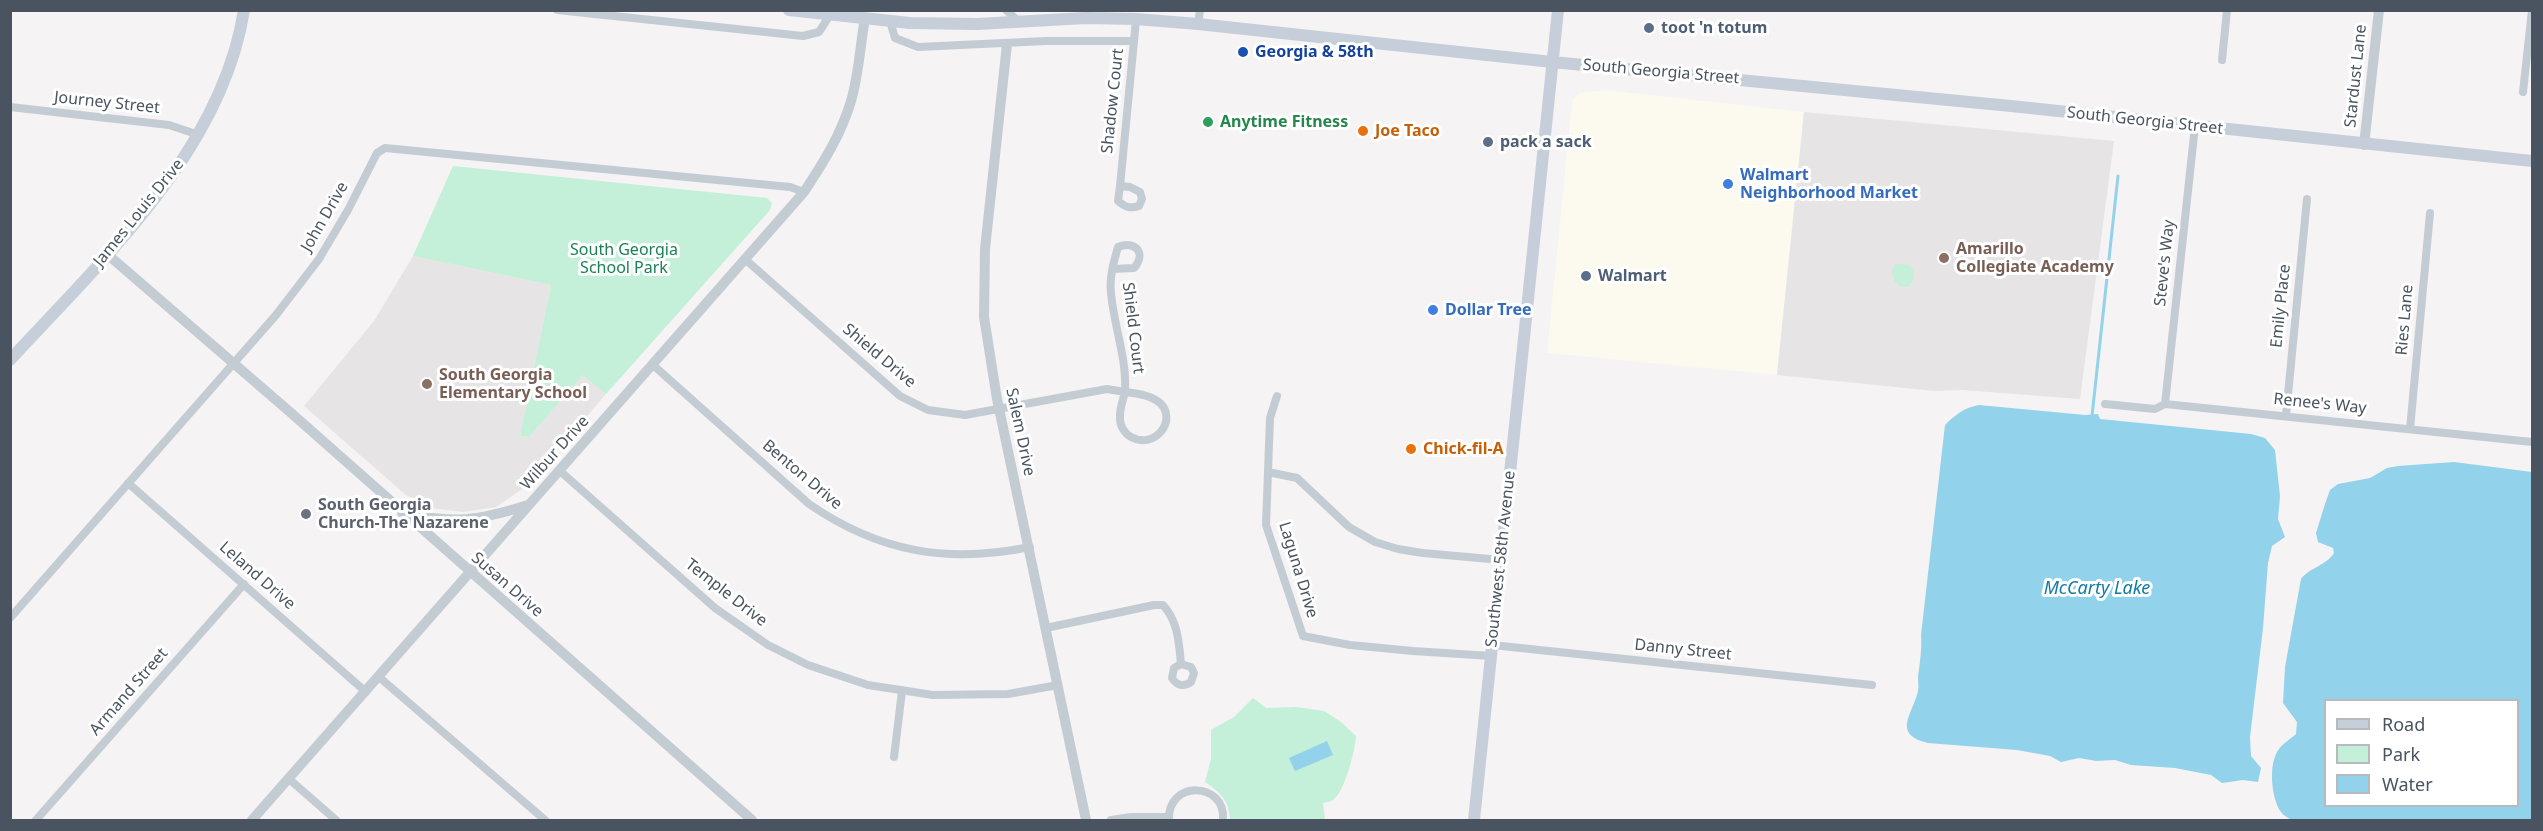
<!DOCTYPE html>
<style>
body{margin:0}
#map{position:relative;width:2543px;height:831px;overflow:hidden;background:#f5f3f3;font-family:"Noto Sans",sans-serif}
canvas{display:block}
.frame{position:absolute;inset:0;border:12px solid #4a5460;pointer-events:none}
.legend{position:absolute;left:2324px;top:699px;width:195px;height:108px;box-sizing:border-box;background:#fff;border:2px solid #b7bbbf;margin:0;padding:8px 10px;list-style:none;font-size:18px;color:#4a5460}
.legend li{display:flex;align-items:center;gap:12px;height:30px}
.legend b{width:30px;border:2px solid #b7bbbf}
</style>
<div id="map">
<canvas width="2543" height="831"></canvas>
<div class="frame"></div>
<ul class="legend">
<li><b style="height:8px;background:#c6ceda"></b>Road</li>
<li><b style="height:16px;background:#c4efd8"></b>Park</li>
<li><b style="height:16px;background:#93d2eb"></b>Water</li>
</ul>
</div>
<script>
const context = document.querySelector('canvas').getContext('2d');
context.lineJoin = 'round';
function fillPath(path, color) { context.fillStyle = color; context.fill(path, 'evenodd'); }
function trace(path, color, width, dash) { context.strokeStyle = color; context.lineWidth = width; context.lineCap = dash ? 'butt' : 'round'; context.setLineDash(dash || []); context.stroke(path); }
function label(font, color, halo, rows, align = 'center') {
  context.font = font + ' "Noto Sans",sans-serif'; context.lineWidth = 6; context.setLineDash([]); context.textBaseline = 'middle'; context.strokeStyle = halo; context.fillStyle = color; for (const [text, x, y, turn = 0] of rows) {
    context.save(); context.translate(x, y); context.rotate((+turn || 0) * Math.PI / 180); context.textAlign = isNaN(turn) ? turn : align; if (halo) context.strokeText(text, 0, 0); context.fillText(text, 0, 0); context.restore();
  }
}
fillPath(new Path2D(`
 M1605,90l199,22 -27,263 -230,-22 25,-252 7,-8z`), '#fcf9ef');
fillPath(new Path2D(`
 M1804,112l310,29 -34,258 -117,-9 -28,1 -158,-16z
 M413,256l138,29 -31,151 9,1 55,-63 22,20 -78,91 -32,22 -33,5 -33,-4 -24,-13 -102,-89 70,-85z`), '#e6e4e5');
fillPath(new Path2D(`
 M453,166l314,32 5,5 -2,7 -164,184 -23,-19 -54,62 -9,-1 31,-151 -138,-29z
 M1895,264l13,1 6,5 -1,10 -5,7 -9,-1 -5,-6 -2,-8z
 M1253,698l13,10 30,-1 28,4 17,11 15,14c-1,14 -10,50 -20,61 -3,4 -7,5 -13,6l2,17h-95c-1,-19 -9,-27 -25,-38l6,-23v-29l23,-13z`), '#c4efd8');
fillPath(new Path2D(`
 M1979,405l106,10 13,-1 2,5 151,15 14,4 10,12 5,46 -2,23 7,18 -13,9 -4,17 -5,65 -13,109 1,19 10,12 -3,14 -15,-2 -21,3 -11,-8 -36,-7 -44,-3 -16,-5 -19,1 -17,-3 -18,4 -11,-6 -33,-6 -89,-7c-37,-9 -15,-29 -10,-52 1,-4 0,-9 0,-14 2,-15 4,-27 3,-42l24,-210c11,-11 19,-17 34,-20z
 M2454,462l78,10v348h-240c-4,-2 -8,-4 -11,-8 -10,-14 -13,-49 -2,-63 4,-6 12,-10 17,-15l1,-12 -14,-19 2,-36 16,-88c9,-12 25,-13 33,-26l-1,-5 -15,-6 -2,-9 9,-29 5,-14 8,-6 32,-6 17,-10 11,-2zM2326,700h192v106h-192z
 M1327,741l6,14 -38,16 -6,-13z`), '#93d2eb');
trace(new Path2D(`
 M2092,416l26,-240`), '#93d2eb', 3);
trace(new Path2D(`
 M557,10l246,26 16,-4 11,-17
 M1006,10l12,11
 M890,21l5,17 23,9 128,-6h88
 M1198,24l2,-14
 M2222,60l5,-50
 M2523,92l9,-82
 M10,107l159,18 30,10
 M1120,186l10,1 10,5 2,7 -3,7c-9,3 -14,1 -21,-5l2,-15 14,-145 2,-22
 M746,260l154,136 28,14 37,5 142,-26 18,3c2,-34 -11,-65 -14,-99 -2,-15 3,-32 7,-46 17,-7 29,6 16,21l-21,1
 M653,365l156,139c70,48 138,60 221,43
 M1125,392c11,1 26,3 35,11 18,17 -5,47 -29,34 -6,-3 -11,-11 -11,-18 -1,-9 3,-19 5,-27z
 M1277,396l-7,22 -4,107 37,111 47,9 63,6 78,5
 M2105,404l50,5 10,-5 367,38
 M2165,404l30,-278
 M2286,415l21,-216
 M2410,429l20,-216
 M560,471l155,137 53,37 40,20 60,20 65,10 75,-1 50,-9
 M1268,472l29,6 52,49 26,15 23,7 25,4 78,7
 M128,483l238,209
 M10,618l266,-303 43,-56 29,-49 29,-57 8,-5 405,39 14,5
 M1046,628l108,-23h9c15,16 16,38 18,59l-7,4 -2,10c5,8 12,9 19,4l3,-9 -3,-6 -10,-3
 M1492,645l380,40
 M379,677l166,143
 M894,757l8,-66
 M289,779l47,41
 M36,820l208,-236
 M1111,820l20,-3h37
 M1169,820c-2,-40 57,-39 54,0`), '#c4ccd3', 8);
trace(new Path2D(`
 M1007,44l-22,205 -1,68 13,82 89,421
 M2364,145l15,-135
 M107,254l183,158 462,408
 M402,513c51,11 76,8 126,-8
 M252,820l552,-628c19,-29 37,-57 47,-91 8,-27 9,-55 14,-83`), '#c4ccd3', 10);
trace(new Path2D(`
 M789,10l121,13 67,1 109,-6 50,1 62,5 354,38 459,44 521,55
 M10,360c92,-100 212,-209 234,-350
 M1474,820l84,-810`), '#c6ceda', 12);
for (const [x, y, r, color] of [
 [1649,28,6,"#5c6f8a"],
 [1243,52,6,"#1a4fb4"],
 [1208,122,6,"#2e9e5b"],
 [1363,131,6,"#e8710a"],
 [1488,142,6,"#5c6f8a"],
 [1728,184,6,"#3f7fe0"],
 [1944,258,6,"#8d6e63"],
 [1586,276,6,"#5c6f8a"],
 [1433,310,6,"#3f7fe0"],
 [427,384,6,"#8d6e63"],
 [1411,449,6,"#e8710a"],
 [306,514,6,"#6b7280"]
]) { const dot = new Path2D(); dot.arc(x, y, r, 0, 2 * Math.PI); context.fillStyle = color; context.fill(dot); trace(dot, '#fff', 2); }
label('bold 16px', '#4e5e75', '#fff', [
 ["toot 'n totum",1661,28],
 ["pack a sack",1500,142],
 ["Walmart",1598,276]
], 'left');
label('bold 16px', '#164399', '#fff', [
 ["Georgia & 58th",1255,52]
], 'left');
label('16px', '#4a5460', '#fff', [
 ["South Georgia Street",1661,72,5],
 ["Stardust Lane",2356,76,-84],
 ["Shadow Court",1113,101,-84],
 ["Journey Street",107,103,6],
 ["South Georgia Street",2145,121,6],
 ["James Louis Drive",139,213,-51],
 ["John Drive",325,217,-60],
 ["Steve's Way",2165,263,-84],
 ["Emily Place",2281,306,-84],
 ["Ries Lane",2405,320,-85],
 ["Shield Court",1133,328,83],
 ["Shield Drive",879,356,40],
 ["Renee's Way",2320,404,6],
 ["Salem Drive",1020,432,78],
 ["Wilbur Drive",555,453,-48],
 ["Benton Drive",802,475,40],
 ["Southwest 58th Avenue",1501,559,-84],
 ["Laguna Drive",1298,570,73],
 ["Leland Drive",257,576,41],
 ["Susan Drive",507,585,41],
 ["Temple Drive",726,593,38],
 ["Danny Street",1683,650,6],
 ["Armand Street",129,692,-49]
]);
label('bold 16px', '#27864d', '#fff', [
 ["Anytime Fitness",1220,122]
], 'left');
label('bold 16px', '#c56008', '#fff', [
 ["Joe Taco",1375,131],
 ["Chick-fil-A",1423,449]
], 'left');
label('bold 16px', '#366cbe', '#fff', [
 ["Walmart",1740,175],
 ["Neighborhood Market",1740,193],
 ["Dollar Tree",1445,310]
], 'left');
label('bold 16px', '#785e54', '#fff', [
 ["Amarillo",1956,249],
 ["Collegiate Academy",1956,267],
 ["South Georgia",439,375],
 ["Elementary School",439,393]
], 'left');
label('16px', '#1b8255', '#fff', [
 ["South Georgia",624,250],
 ["School Park",624,268]
]);
label('bold 16px', '#5b616d', '#fff', [
 ["South Georgia",318,505],
 ["Church-The Nazarene",318,523]
], 'left');
label('italic 18px', '#117ba5', '#fff', [
 ["McCarty Lake",2097,589]
]);
</script>
